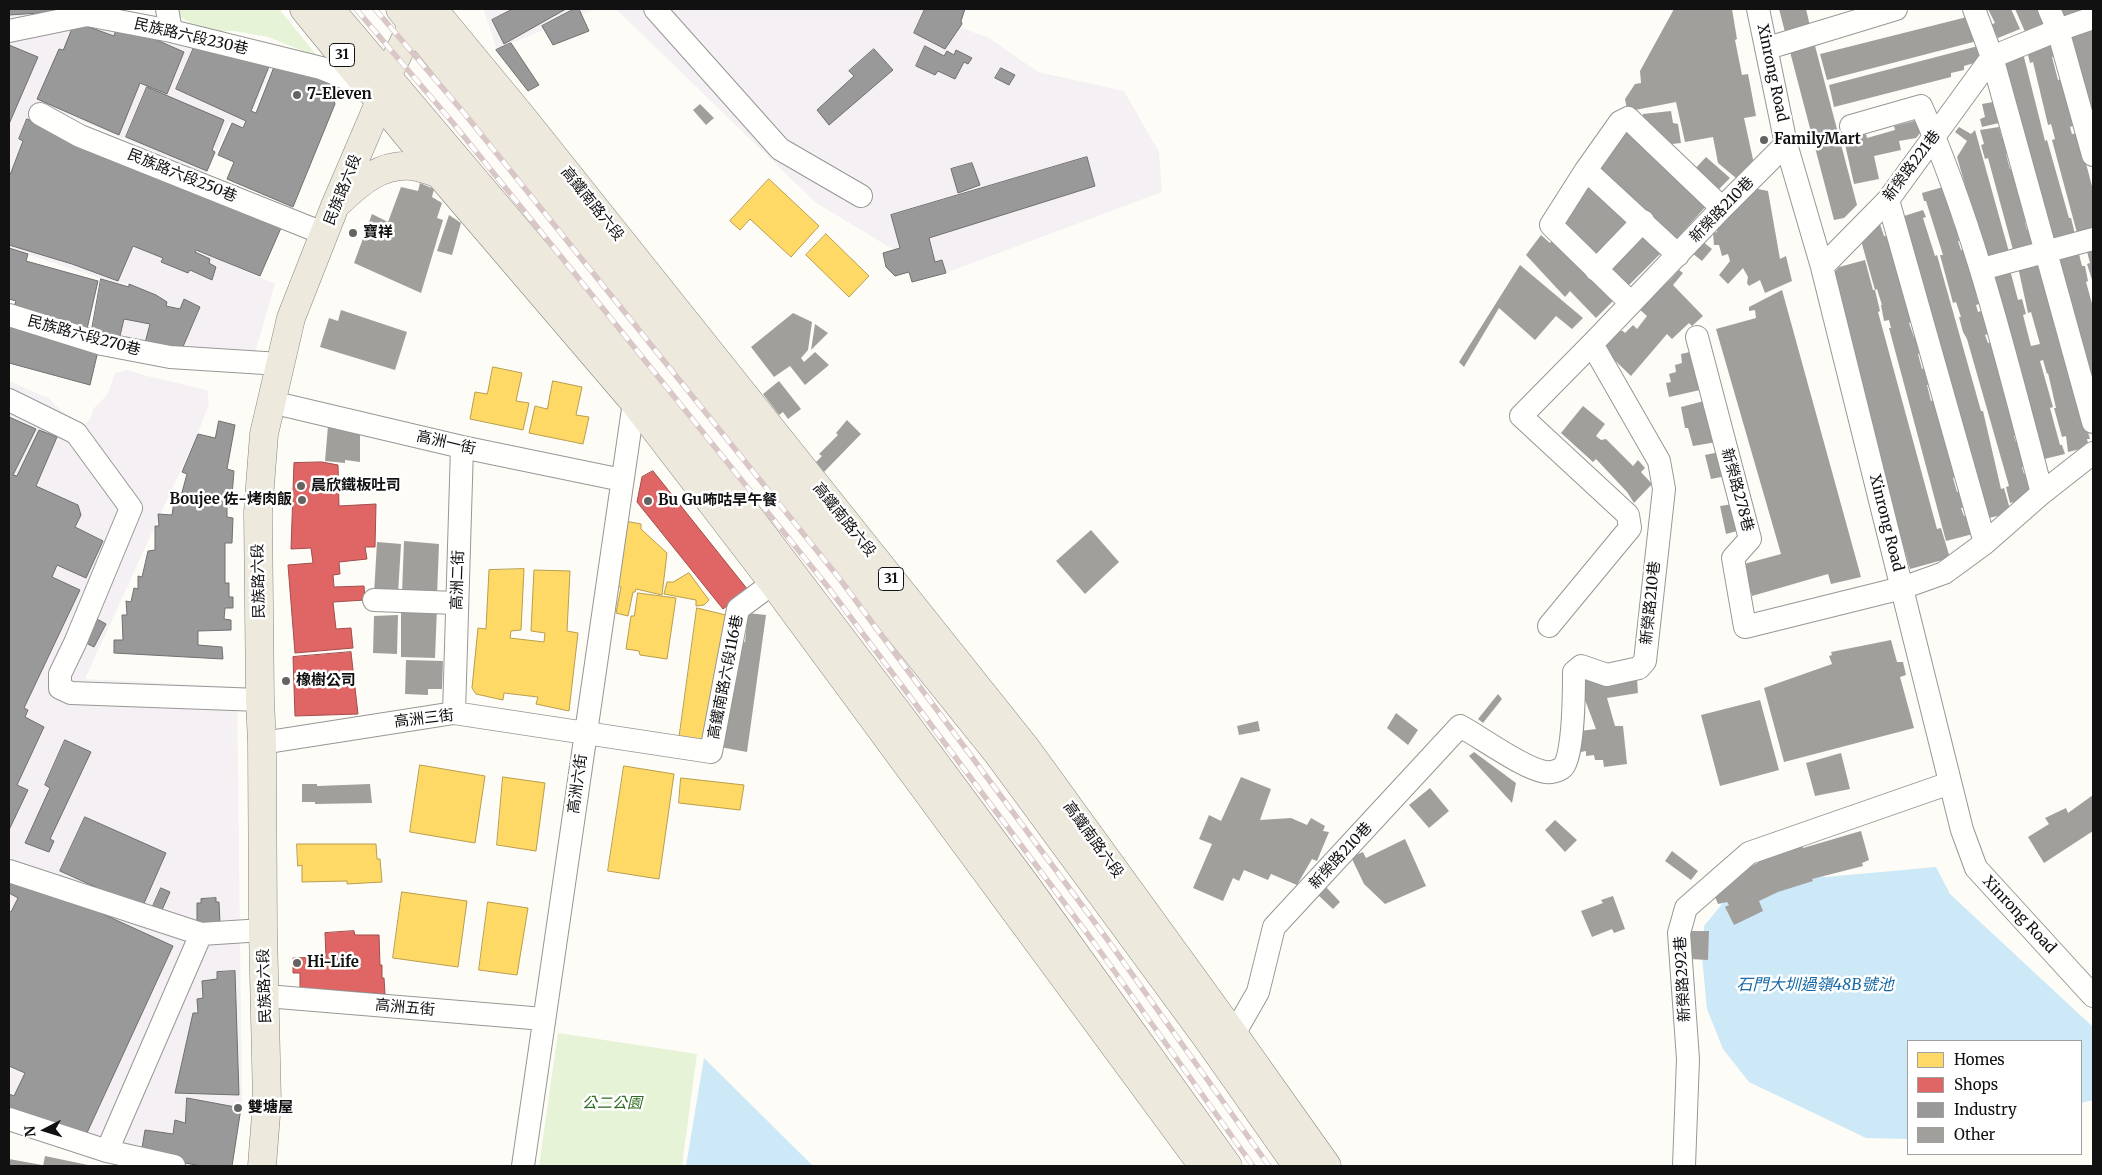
<!DOCTYPE html>
<meta charset="utf-8">
<style>
body{margin:0}
#map{position:relative;width:2102px;height:1175px;overflow:hidden;background:#fdfcf7;font-family:Merriweather,serif}
canvas{display:block}
.frame{position:absolute;inset:0;border:10px solid #111;pointer-events:none}
.legend{position:absolute;left:1907px;top:1040px;width:175px;height:115px;box-sizing:border-box;background:#fff;border:1px solid #a0a0a0;margin:0;padding:6px 9px;list-style:none;font-size:15px;color:#111}
.legend li{display:flex;align-items:center;gap:10px;height:25px}
.legend b{width:25px;border:1px solid #a0a0a0}
.north{position:absolute;left:20px;top:1105px;width:50px;height:50px;-webkit-text-stroke:4px #fff;paint-order:stroke;rotate:265deg;font-size:14px;font-weight:700;line-height:20px;text-align:center;color:#111}
.north::after{content:'';display:block;margin:auto;width:18px;height:22px;background:#111;clip-path:polygon(50% 0,100% 100%,50% 72%,0 100%)}
</style>
<div id="map">
<canvas width="2102" height="1175"></canvas>
<div class="frame"></div>
<ul class="legend">
<li><b style="height:14px;background:#ffd966"></b>Homes</li>
<li><b style="height:14px;background:#e06666"></b>Shops</li>
<li><b style="height:14px;background:#999"></b>Industry</li>
<li><b style="height:14px;background:#a19f9c"></b>Other</li>
</ul>
<div class="north">N</div>
</div>
<script>
const context = document.querySelector('canvas').getContext('2d');
context.lineJoin = 'round';
function fillPath(path, color) { context.fillStyle = color; context.fill(path, 'evenodd'); }
function trace(path, color, width, dash) { context.strokeStyle = color; context.lineWidth = width; context.lineCap = dash ? 'butt' : 'round'; context.setLineDash(dash || []); context.stroke(path); }
function label(font, color, halo, rows, align = 'center') {
  context.font = font + ' Merriweather,"Noto Sans TC",serif'; context.lineWidth = 5; context.setLineDash([]); context.textBaseline = 'middle'; context.strokeStyle = halo; context.fillStyle = color; for (const [text, x, y, turn = 0] of rows) {
    context.save(); context.translate(x, y); context.rotate((+turn || 0) * Math.PI / 180); context.textAlign = isNaN(turn) ? turn : align; if (halo) context.strokeText(text, 0, 0); context.fillText(text, 0, 0); context.restore();
  }
}
fillPath(new Path2D(`
 M9,9h67l197,56 -27,63 -17,-6 -22,52 -168,-71 138,139 98,42 -21,72 -134,-16 8,-56 -26,-5 -93,-31z
 M483,9h112l-98,40z
 M616,9h312l-5,5 66,24 49,34 86,19 35,61 3,40 -225,84 -122,-74z
 M128,370l15,5 64,15 2,14 -9,24 -115,251 152,8 5,416 -9,63h-33l-82,-19 -109,-37v-729l39,17 28,26 7,1 7,-6 4,-11 14,-14 7,-21z`), '#f5f0f3');
fillPath(new Path2D(`
 M173,9h106l39,48 -50,-20 -34,-6h-29l-23,-13z
 M558,1033l139,21 -15,112h-143z`), '#e7f3d7');
fillPath(new Path2D(`
 M1936,867l14,27 143,133v73l-12,3v-62h-173v98l-42,-1 -117,-56 -26,-33 -16,-40 -5,-52 2,-31 22,-27 61,-26 39,4z
 M704,1058l109,108h-127z`), '#cde8f7');
const homes = new Path2D(`
 M769,179l50,47 -28,31 -41,-38 -10,11 -10,-9z
 M826,234l43,42 -20,21 -43,-42z
 M493,367l29,6 -6,28 13,2 -6,27 -53,-11 5,-27 12,2z
 M553,381l29,6 -6,28 13,2 -6,27 -54,-11 6,-27 12,3z
 M625,521l16,3v5l26,24 -5,42 -26,-6 -1,3h-2l-5,24 -12,-3 5,-26 -5,-1z
 M524,569l-3,61 -10,1 -1,7 34,4 1,-9 -14,-2 3,-61 36,1 -3,60 11,2 -9,78 -33,-7 2,-7 -34,-4 -1,7 -27,-6 -4,-6 6,-60 8,1 3,-59z
 M689,573l20,27 -5,5 -8,1v-6l-32,-6 3,-12h6z
 M638,593l38,5 -9,61 -27,-4 -1,-4 -13,-2 5,-33h3z
 M697,608l33,8 -24,128 -27,-4z
 M420,765l65,11 -10,67 -65,-11z
 M624,766l50,8 -15,105 -51,-8z
 M503,777l42,6 -9,68 -39,-6z
 M681,778l63,7 -4,25 -61,-7z
 M297,844h79l1,15h3l2,23 -35,2v-3l-45,1v-17l-4,1z
 M402,892l65,9 -9,66 -65,-9z
 M488,902l40,6 -11,67 -38,-5z`);
fillPath(homes, '#ffd966');
trace(homes, '#b89d4c', 1);
const shops = new Path2D(`
 M322,462l16,3 1,41 37,-2 -1,43h-10l2,12 -28,3 1,12 -7,1 1,12 30,-1 1,14 -32,2 3,27 15,-1 2,20 -58,5 -7,-88 25,-2 -2,-15 -20,1 3,-86z
 M653,471l95,119 -25,19 -86,-107 5,-25z
 M351,652l7,62 -63,2 -2,-59z
 M354,931l1,4h24l1,30h2v13h2l1,16 -85,-6v-15h-7v-15l33,-1 -1,-24z`);
fillPath(shops, '#e06666');
trace(shops, '#a24c4c', 1);
const industry = new Path2D(`
 M9,9h46v3l-46,3z
 M513,9h53l-62,35 -12,-24z
 M574,9h5l10,22 -36,14 -11,-19z
 M925,9h40l-4,12 1,3 -17,25 -31,-16z
 M75,22l39,14 3,-10 26,8 41,18 -17,42 -27,-11 -21,52 -82,-36 22,-50 4,1z
 M511,43l28,42 -11,6 -32,-41z
 M9,45l29,12 -29,67z
 M195,45l75,19 -19,47 5,2 21,-54 52,22 6,23 -42,103 -66,-28 7,-17 -16,-7 14,-32 11,5 3,-7 -70,-32z
 M925,46l19,10 3,-5 7,4 2,-5 16,8 -4,6 -4,-2 -9,17 -17,-8 -3,4 -19,-9z
 M874,49l19,21 -64,55 -12,-15 37,-34 -5,-5z
 M1001,68l14,7 -6,10 -14,-7z
 M147,87l77,33 -12,30 3,2 -8,19 -81,-34z
 M27,119l150,62 104,47 -21,48 -64,-26 -1,2 15,7 -1,4 7,4 -4,13 -22,-10 -2,3 -27,-11 2,-4 -30,-12 -15,35 -46,-17 -63,-19v-71l1,1 13,-34 -4,-2z
 M1087,157l8,29 -166,52 6,24 7,-2 4,13 -34,9 -3,-10 -14,4 -9,-9 -3,-14 17,-5 -9,-33z
 M972,163l8,22 -22,8 -7,-24z
 M9,248l19,6 -2,7 72,20 -11,48 -73,-22 2,-6 -7,-2z
 M101,279l28,8v-3l27,11 11,7 -1,4 14,3 4,-10 16,8 -18,42 -37,-6 5,-19 -26,-5 -5,21 -28,-5z
 M9,326l89,25 -8,34 -81,-22z
 M9,417l27,12 -23,46 4,1 22,-46 18,7 -21,49 42,19 3,10 -6,12 28,14 -17,37 -29,-13 -5,12 28,13 -56,118 4,2 -3,7 19,10 -27,58 11,5 -19,40z
 M219,421l16,4 -8,44 7,2 -3,36 -4,-1v11l6,1 -1,25h-7v40h4v14h4v11h-8l-1,11 7,1v10l-33,1v14l24,2 1,12 -109,-6v-13h9l-1,-25h5l-1,-14 5,1 3,-14 4,1v-13l4,1 6,-26 7,-1v-24h4l-1,-12 14,1 3,-21 6,2 6,-22 -5,-2 16,-38 17,4z
 M97,619l9,5 -12,23 -10,-5z
 M65,740l26,12 -41,87 4,2 -5,11 -24,-9 25,-55 -5,-3z
 M85,817l81,36 -24,55 -82,-37z
 M26,879l147,67 -87,189 -77,-24v-17l5,2 11,-23 -16,-7v-155l2,1 7,-14 -9,-5v-12z
 M161,888l9,4 -8,18 -9,-4z
 M216,898v4h3l1,21 -23,1v-21h4v-4z
 M235,971l4,124 -64,-2 18,-80h5l-1,-14 6,-1 -1,-17 15,-2v-7z
 M187,1098l54,10 -9,58h-30l-46,-8 -15,-4 4,-24 28,4 2,-14 10,3z`);
fillPath(industry, '#999');
trace(industry, '#707070', 1);
fillPath(new Path2D(`
 M1674,9h58l5,30 -2,1 7,35 6,-1 8,42 -12,2 10,46 -18,14 -18,-15 -5,-26 -28,5 -9,-40 -46,9 -3,-1 -2,-11 10,-15 6,-1 -1,-12z
 M1779,9h27l4,17 -25,6z
 M1988,9h23l9,20 -22,9 -8,-13 5,-2z
 M2015,9h27l7,15 -23,10z
 M2060,9h27l-22,10z
 M1971,16l6,25 -150,39 -7,-26z
 M2093,28v104l-28,-96z
 M2052,40l3,16 -3,1 6,23 4,-1 11,47 -3,1 2,7 6,-1 15,57v38l-16,5 -25,-93 3,-1 -4,-15 -3,1 -15,-63 -3,1 -4,-16z
 M1814,42l43,163 -13,13 -10,2 -45,-172z
 M1982,45l-1,16 -17,5v4l-13,3v4l-117,30 -5,-22z
 M2022,49l23,92 2,-1 22,78h2l4,16 -25,7 -21,-78 4,-2 -2,-5 -4,1 -27,-100z
 M1993,102l6,21 -17,4 -2,-8 5,-2 -3,-13z
 M700,104l14,14 -8,7 -13,-15z
 M1671,111l2,12 5,1 3,19 -18,2 -5,-14h-10l-5,-4v-13z
 M1918,120l3,12 -5,6 -17,3 2,9 -27,6 5,23 -25,5 -10,-44 22,-6 1,4 28,-8 -1,-4z
 M1625,125l82,80 -34,38 -78,-72 19,-21 -7,-6z
 M1959,127l12,7 4,-4 34,122 -27,7 -5,-32 -20,-70 10,-16 -12,-9z
 M1999,127l3,11 6,-2 3,16 -5,2 4,15 3,-1 16,53 -4,1 2,8 5,-1 4,15 -23,6 -25,-92 -3,1 -4,-14 3,-1 -4,-14z
 M1706,157l24,21 -14,14 -24,-20z
 M1588,182l43,44 -36,36 -35,-32z
 M420,183l14,6 -2,8 10,6 -5,15 6,2 -22,73 -67,-30 18,-49 16,8 13,-35 17,4z
 M1943,187l11,38 4,-1 4,17h-4l3,9 4,-1 13,46h-2l3,9 -3,1 2,7 6,-2 4,16 -2,1 2,7 -3,1 3,8 3,-1 25,93 -2,1 2,6 2,-1 7,25 -3,1 2,7h2l8,23 -24,6 -4,-16 3,-1 -42,-147 -4,-7 -4,-15h2l-5,-15 -3,1 -13,-48h3l-17,-54h-2l-2,-8z
 M1753,188l15,3 12,68 6,-3 6,25 -27,12 -5,-13 -11,6 -2,-3 1,-6 -5,-9 -15,16 -9,-9 11,-14 -2,-7 -6,2 -3,-11h-5l-1,-12 4,-1 -1,-8z
 M1923,210l3,7 -3,1 12,38 2,-1 44,156h2l18,78 3,-1 7,25 -27,6 -80,-303z
 M449,215l12,8 -9,32 -15,-4z
 M1880,224l4,12h4l25,86 -4,1 5,14h4l4,15 -4,2 4,15 4,-2 5,17 -4,1 4,16 4,-1 21,76 -3,2 4,14 4,-1 4,16 -4,1 3,8 4,-1 5,19 -27,7 -57,-213h2l-2,-8 -5,1 -3,-16h1l-5,-16 -2,1 -15,-53z
 M1640,229l22,23 -39,39 -23,-22z
 M1541,235l9,8 3,-5 63,60 -20,20 -26,-27 -5,6 -39,-42z
 M1702,241l10,8 -10,12 -10,-8z
 M2093,246v34h-1l-5,-16 3,-1 -4,-15z
 M2078,250l4,16h3l3,15 -2,1 7,25v79l-38,-130z
 M1865,260l8,30h2l5,21 -2,1 59,217 4,-1 9,30 -40,11 -83,-288 12,-14z
 M2041,260l13,56h-2l4,16 2,-1 22,77 -2,1 4,14 3,-1 5,17h-3l2,8 -21,5 -2,-16 -4,1 -8,-29h2l-8,-35 -1,1 -4,-14 -3,1 13,46 -3,1 10,37h2l3,9 -25,6 -49,-185 19,-5 8,30 4,-1 4,15 -3,1 8,31 9,-2 -9,-32 -3,1 -10,-46z
 M1520,265l63,53 -11,11 -16,-13 -21,24 -36,-32 -35,59 -5,-5z
 M1679,270l4,3 -10,12 30,31 -11,10 -3,-3 -17,16 -5,-5 -36,42 -28,-27 17,-18h3l2,2 8,-8 4,4 10,-13 -8,-7 28,-30 2,2z
 M1782,290l79,287 -30,7 -3,-10 -76,22 -8,-32 37,-10 -65,-225 40,-11 -1,-8 -6,1v-4z
 M341,310l66,22 -12,38 -75,-23 9,-29 9,3z
 M793,313l19,9 -4,28 -7,8 3,4 11,-10 14,13 -24,20 -15,-19 -16,11 -23,-30z
 M815,324l13,9 -17,17z
 M1690,352l10,38 -31,7 -3,-14 5,-1 -2,-8 7,-2 -1,-7 7,-2 -1,-9z
 M779,381l22,28 -13,10 -5,-7 -4,3 -16,-21z
 M1704,401l13,41 -24,4 -5,-18h-3l-4,-21z
 M1583,406l22,18 -9,12 5,4 5,-1 27,27 5,-6 7,8 -4,4 11,12 -18,19 -7,-11 -31,-33 -3,3 -32,-29z
 M847,420l14,14 -37,38 -8,-10 6,-6 -3,-2 19,-19 -2,-2z
 M328,426l32,8v28l-15,-2v3l-20,-2z
 M1719,452l7,24 -15,3 -6,-24z
 M1733,504l8,26 -15,4 -6,-28z
 M1091,530l28,32 -34,32 -29,-33z
 M404,541l35,3 -2,52 -35,-3z
 M377,542l24,2 -3,50h-24z
 M401,604l36,3 -2,51 -34,-1z
 M748,613l18,2 -19,137 -27,-5 16,-106 9,1z
 M398,615l-1,39 -24,-1 1,-37z
 M1891,640l6,22h6l3,13 -6,2 14,51 -130,34 -20,-74 68,-24 -3,-8 3,-1 -1,-3z
 M406,660l37,1 -1,28h-14v6l-23,-1z
 M1637,679l1,14 -31,5 8,28h8l4,38 -23,3 -1,-7h-8l-1,-5 -8,1v-5l-10,2 4,-22 16,-2 -11,-29h-5l2,-20z
 M1498,694l4,5 -19,24 -5,-4z
 M1760,700l19,70 -59,16 -19,-71z
 M1396,713l22,17 -10,15 -21,-17z
 M1258,721l2,10 -21,4 -2,-9z
 M1474,752l42,31 -4,20 -43,-47z
 M1841,753l9,36 -35,7 -9,-33z
 M1241,777l30,12 -11,31 31,-2 16,7 4,-7 14,8 -2,5 6,1 -12,29 -5,-2 -15,26 -26,-11 -3,6 -24,-10 -5,11 -6,-3 -10,23 -30,-13 19,-44 -13,-5 10,-24 12,6z
 M302,784h15v2l53,-2 2,19 -57,1v-2h-13z
 M1430,788l19,23 -20,17 -20,-23z
 M2093,795v36l-49,32 -16,-26 21,-13 -4,-6 21,-10 2,5z
 M1555,820l22,20 -12,12 -20,-22z
 M1861,831l8,29 -7,3 1,3 -51,13 1,2 -35,11 -19,9 4,10 -29,14 -9,-18 4,-2 -2,-3 -9,2 -5,-12 13,-12 53,-29 23,-8 1,5z
 M1405,839l21,47 -41,18 -21,-20 -13,-27 12,-5 3,6z
 M1672,851l26,20 -7,9 -26,-19z
 M1325,886l15,16 -7,7 -16,-15z
 M1613,896l12,33 -11,4 -2,-4 -20,8 -11,-26 22,-8 -2,-3z
 M1690,931h19l-1,29 -18,-1z
 M45,1156l43,9v1h-45z
 M9,1159l33,6v1h-33z`), '#a19f9c');
const minor = new Path2D(`
 M167,9l4,22
 M655,9l125,140 81,47
 M1758,9l28,135 36,123 140,563 14,38 117,128
 M1974,9l18,48 101,365
 M2049,9l9,21 35,125
 M9,31l78,-16 84,16 150,37 47,19
 M1768,48l128,-39
 M40,114l40,22 245,98
 M1851,126l70,-20c55,124 86,256 121,387
 M1586,170l92,85
 M1888,200l97,343
 M1822,267l66,-67 104,-143 66,-27 35,-12
 M1982,269l111,-30
 M1596,270l47,-49
 M1631,303l-80,-78 35,-55 34,-48 8,-4 94,90
 M9,315l93,29 68,13 110,7
 M1697,337l53,202 -17,19 12,69 157,-39 42,-15 41,-30 57,-50 51,-40
 M9,400l67,33 55,75 -56,135 -15,31v14l11,5 189,7
 M271,402l191,45 160,33
 M374,600l83,3
 M1549,626l81,-98 -2,-13 -107,-99 71,-72
 M454,713l8,-266
 M262,743l192,-30 257,39 27,-143 35,-26
 M9,871l192,63 62,-4
 M266,996l278,23
 M1232,1032l6,-5 20,-35 16,-65 186,-201c22,12 63,42 85,46 5,1 14,-1 18,-5 11,-11 11,-78 11,-95l7,-6 26,9 32,-7 6,-7 19,-172 -5,-28 -67,-117 130,-136 64,-64
 M9,1119l98,32 67,15
 M107,1151l94,-217
 M523,1166l111,-764
 M1684,1166l4,-107 -9,-126 7,-25 63,-55 201,-70`);
const major = new Path2D(`
 M304,9l135,165 195,228 139,181 430,583
 M330,9l327,386 242,319 127,171 202,281
 M400,9l598,745 211,287 88,125
 M433,9l90,109 503,630 206,284 95,134
 M340,201c20,-19 42,-38 72,-35 9,1 19,5 27,8
 M262,1166l5,-64 -4,-172 -1,-187 -2,-43 -2,-188 6,-78 27,-116 44,-112 45,-105 7,-25 26,-52 9,-12`);
trace(minor, '#979795', 24);
trace(major, '#858482', 29);
trace(minor, '#fffffe', 22);
trace(major, '#ede9dc', 28);
const rail = new Path2D(`
 M356,9l97,114 375,464 267,357 158,222
 M375,9l89,104 375,465 268,361 162,227`);
trace(rail, '#d9c6c7', 5.5);
trace(rail, '#fff', 4, [11]);
for (const [x, y, r, color] of [
 [297,95,5,"#646362"],
 [1764,140,5,"#646362"],
 [353,233,5,"#646362"],
 [301,486,5,"#646362"],
 [302,500,5,"#646362"],
 [648,501,5,"#646362"],
 [286,681,5,"#646362"],
 [297,963,5,"#646362"],
 [238,1108,5,"#646362"]
]) { const dot = new Path2D(); dot.arc(x, y, r, 0, 2 * Math.PI); context.fillStyle = color; context.fill(dot); trace(dot, '#fff', 2); }
for (const [x, y, w] of [
 [342,55,25],
 [891,579,25]
]) { const box = new Path2D(); box.roundRect(x - w / 2, y - 11.5, w, 23, 4); context.fillStyle = '#fff'; context.fill(box); trace(box, '#111', 1); }
label('bold 14px', '#111', null, [
 ["31",342,55],
 ["31",891,579]
]);
label('15px', '#111', '#fff', [
 ["民族路六段230巷",191,37,13],
 ["Xinrong Road",1772,73,78],
 ["新榮路221巷",1912,166,-53],
 ["民族路六段250巷",182,176,22],
 ["民族路六段",343,190,-68],
 ["高鐵南路六段",592,204,51],
 ["新榮路210巷",1722,210,-46],
 ["民族路六段270巷",84,336,15],
 ["高洲一街",446,443,13],
 ["新榮路278巷",1737,490,75],
 ["高鐵南路六段",844,520,51],
 ["Xinrong Road",1886,523,76],
 ["高洲二街",458,580,-88],
 ["民族路六段",259,581,-91],
 ["新榮路210巷",1651,603,-84],
 ["高鐵南路六段116巷",726,677,-79],
 ["高洲三街",424,719,-7],
 ["高洲六街",578,784,-82],
 ["高鐵南路六段",1093,840,54],
 ["新榮路210巷",1341,856,-47],
 ["Xinrong Road",2019,915,47],
 ["新榮路292巷",1683,979,-93],
 ["民族路六段",265,986,-92],
 ["高洲五街",405,1008,5]
]);
label('bold 15px', '#111', '#fff', [
 ["7-Eleven",307,95],
 ["FamilyMart",1774,140],
 ["寶祥",363,233],
 ["晨欣鐵板吐司",311,486],
 ["Boujee 佐-烤肉飯",292,500,"right"],
 ["Bu Gu咘咕早午餐",658,501],
 ["橡樹公司",296,681],
 ["Hi-Life",307,963],
 ["雙塘屋",248,1108]
], 'left');
label('italic 15px', '#2f6b1f', '#fff', [
 ["公二公園",612,1104]
]);
label('italic 16px', '#1768a6', '#fff', [
 ["石門大圳過嶺48B號池",1815,985]
]);
</script>
